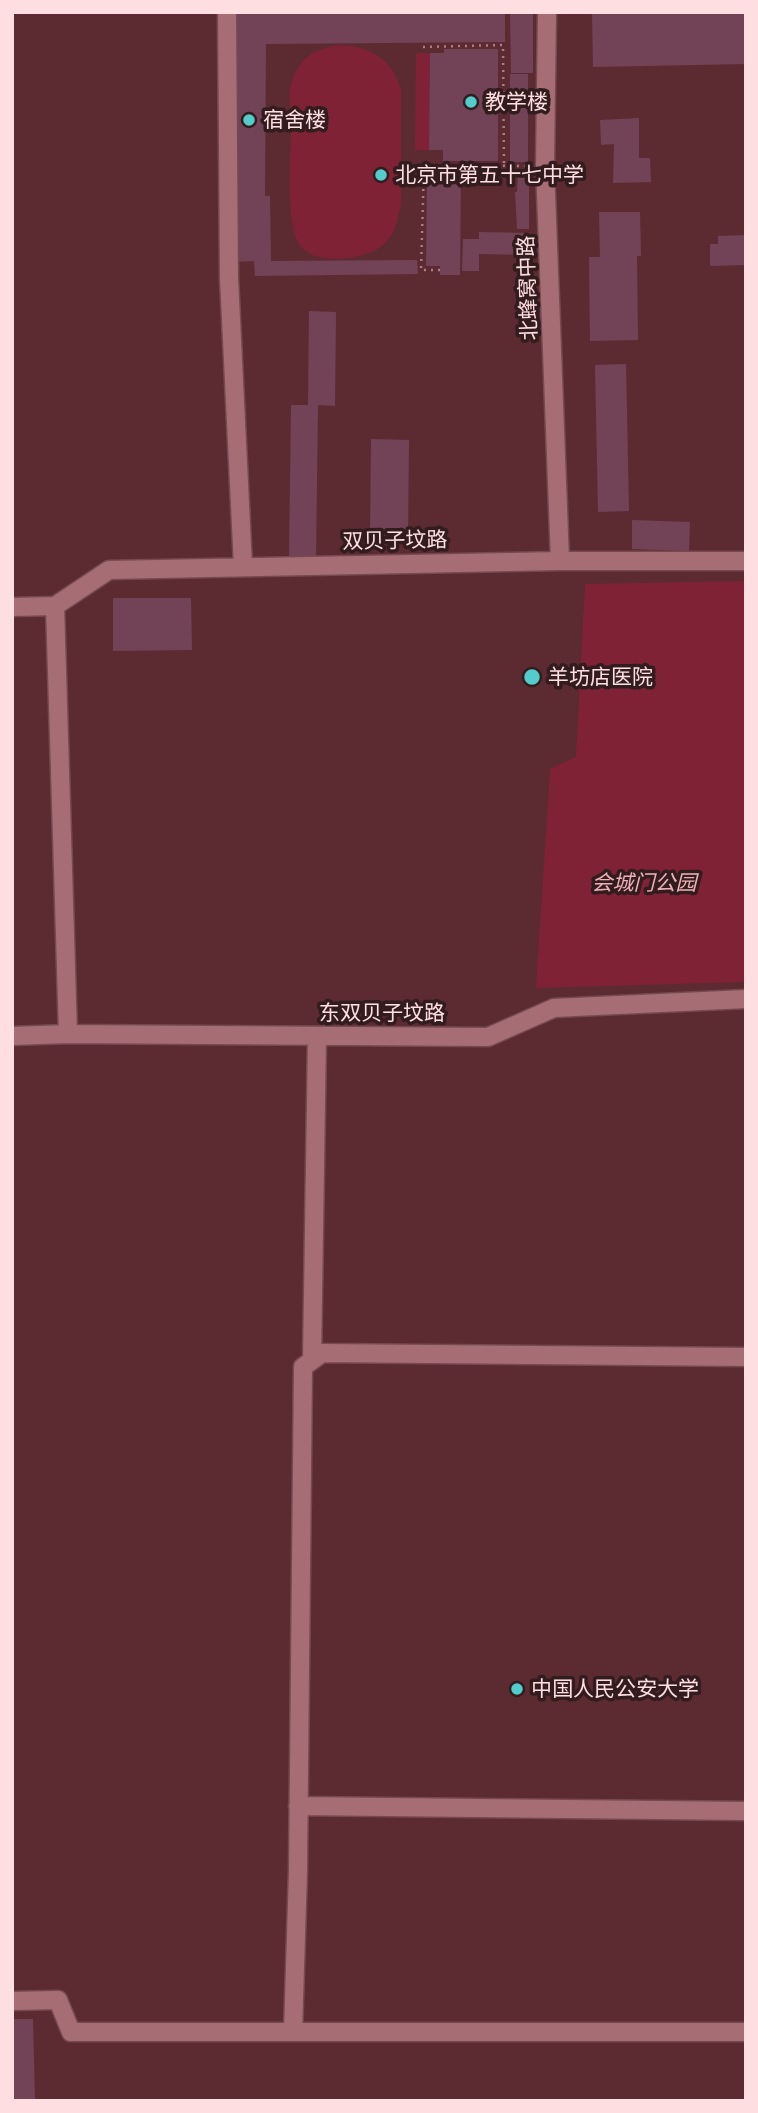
<!DOCTYPE html>
<meta charset="utf-8">
<style>
body{margin:0}
#map{position:relative;width:758px;height:2113px;overflow:hidden;background:#5c2b31;font-family:"Playfair Display",serif}
canvas{display:block}
.frame{position:absolute;inset:0;border:14px solid #fedee0;pointer-events:none}
</style>
<div id="map">
<canvas width="758" height="2113"></canvas>
<div class="frame"></div>
</div>
<script>
const context = document.querySelector('canvas').getContext('2d');
context.lineJoin = 'round';
function fillPath(path, color) { context.fillStyle = color; context.fill(path, 'evenodd'); }
function trace(path, color, width, dash) { context.strokeStyle = color; context.lineWidth = width; context.lineCap = dash ? 'butt' : 'round'; context.setLineDash(dash || []); context.stroke(path); }
function label(font, color, halo, rows, align = 'center') {
  context.font = font + ' "Playfair Display","Noto Sans SC",serif'; context.lineWidth = 7; context.setLineDash([]); context.textBaseline = 'middle'; context.strokeStyle = halo; context.fillStyle = color; for (const [text, x, y, turn = 0] of rows) {
    context.save(); context.translate(x, y); context.rotate((+turn || 0) * Math.PI / 180); context.textAlign = isNaN(turn) ? turn : align; if (halo) context.strokeText(text, 0, 0); context.fillText(text, 0, 0); context.restore();
  }
}
fillPath(new Path2D(`
 M337,45c31,0 55,13 64,44v114c-3,15 -5,32 -19,43 -18,14 -69,21 -83,-2 -14,-22 -8,-90 -8,-117 0,-13 -3,-30 0,-43 2,-7 7,-18 12,-23 9,-10 22,-13 34,-16z
 M416,53h14l-1,97h-14z
 M746,581v401l-210,6 14,-219 26,-12 9,-173z`), '#7f2235');
fillPath(new Path2D(`
 M227,12h278v30l-239,2 -1,152h5l1,65 146,-1 1,14 -163,2 -1,-15 -22,1z
 M510,12h23v61h-22z
 M592,12h154v52l-153,3z
 M444,49h54v112h-55v-11h-14l1,-97h14z
 M510,74h18v88h-18z
 M639,118v40h11l1,24 -38,1 1,-39 -13,1 -1,-25z
 M441,168h20l-1,107h-20v-9h-14l1,-88h14z
 M518,172h11v57h-12l-2,-37h2z
 M599,212h41l1,44h-4l1,84 -48,1 -1,-84h11z
 M479,232l49,1v22l-49,-1v17h-17l1,-32h16z
 M746,235v30l-36,1v-22h8v-8z
 M309,311l27,1 -1,94 -17,-1 -2,152 -27,-1 2,-151h17z
 M626,364l3,147 -31,1 -3,-147z
 M371,439l38,1 -1,97h-38z
 M632,520l58,2 -1,29 -57,-2z
 M113,598h78l1,52 -79,1z
 M12,2019h21l2,82h-23z`), '#724357');
const street = new Path2D(`
 M227,12l2,266 14,288
 M547,12l-2,155 15,394
 M55,606l54,-36 451,-9h186
 M12,607l43,-1 13,428
 M12,1036l56,-2 420,3 66,-29 192,-9
 M312,1360l5,-324
 M298,1806l448,5
 M12,2001l46,-1 13,32h675
 M293,2032l5,-161 5,-504 19,-14 424,4`);
trace(street, '#744a51', 21);
trace(new Path2D(`
 M423,47l80,-2 1,122
 M440,270h-19l3,-105 104,1`), '#a87f83', 2.5, [2, 5]);
trace(street, '#a66e74', 18);
for (const [x, y, r, color] of [
 [471,102,7,"#53cdcb"],
 [249,120,7,"#53cdcb"],
 [381,175,7,"#53cdcb"],
 [532,677,9,"#53cdcb"],
 [517,1689,7,"#53cdcb"]
]) { const dot = new Path2D(); dot.arc(x, y, r, 0, 2 * Math.PI); context.fillStyle = color; context.fill(dot); trace(dot, '#321c1e', 2.5); }
label('21px', '#fedee0', '#321c1e', [
 ["教学楼",485,102],
 ["宿舍楼",263,120],
 ["北京市第五十七中学",395,175],
 ["羊坊店医院",548,677],
 ["中国人民公安大学",531,1689]
], 'left');
label('21px', '#fedee0', '#321c1e', [
 ["北蜂窝中路",528,288,-92],
 ["双贝子坟路",395,541,-1],
 ["东双贝子坟路",382,1013]
]);
label('italic 21px', '#edb0b5', '#321c1e', [
 ["会城门公园",644,883]
]);
</script>
